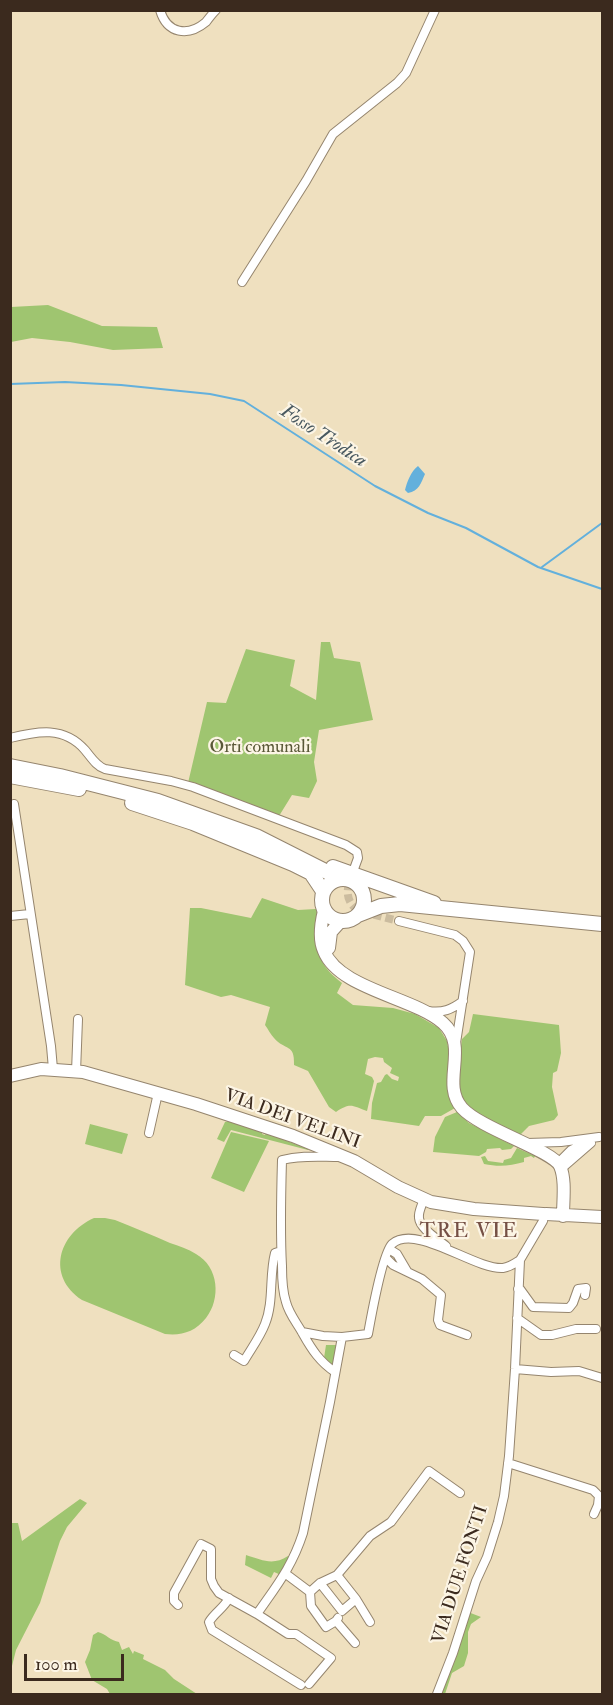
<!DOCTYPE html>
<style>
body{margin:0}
#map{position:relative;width:613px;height:1705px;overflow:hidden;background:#efe0bf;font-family:"IM FELL Double Pica",serif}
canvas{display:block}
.frame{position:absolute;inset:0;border:12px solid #3b2a1e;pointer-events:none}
.scale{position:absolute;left:24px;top:1654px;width:100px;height:27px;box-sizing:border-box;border:3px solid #3b2a1e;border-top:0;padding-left:8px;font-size:18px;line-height:21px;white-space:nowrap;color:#3b2a1e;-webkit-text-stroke:4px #fcf5e5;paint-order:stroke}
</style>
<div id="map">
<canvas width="613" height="1705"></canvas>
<div class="frame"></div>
<div class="scale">100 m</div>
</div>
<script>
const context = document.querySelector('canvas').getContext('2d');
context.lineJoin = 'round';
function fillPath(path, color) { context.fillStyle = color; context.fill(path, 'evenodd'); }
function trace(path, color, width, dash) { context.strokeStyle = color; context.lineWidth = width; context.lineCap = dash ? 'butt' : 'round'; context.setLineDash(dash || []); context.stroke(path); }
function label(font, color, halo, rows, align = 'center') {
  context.font = font + ' "IM FELL Double Pica",serif'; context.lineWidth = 4.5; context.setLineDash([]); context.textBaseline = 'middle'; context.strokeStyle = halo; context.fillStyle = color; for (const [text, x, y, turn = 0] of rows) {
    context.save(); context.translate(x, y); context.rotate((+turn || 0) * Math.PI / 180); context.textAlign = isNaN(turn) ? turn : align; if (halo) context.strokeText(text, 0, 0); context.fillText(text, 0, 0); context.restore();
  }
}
fillPath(new Path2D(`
 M48,305l54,21 55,1 6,21 -50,2 -43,-8 -38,-4 -21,4v-35z
 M321,642h9l4,16 26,4 13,58 -54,10 -5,32 3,19 -8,17 -17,-3 -13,21 -91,-33 19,-81 19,1 20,-54 49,11 -5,26 26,14z
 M262,898l36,12 18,-1c3,8 2,15 2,24 -1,25 5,35 24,50l-5,10 16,12 40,3 22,6 24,14 8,13 2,11 -2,33 2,12 6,11 -14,8h-16l-6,10 -48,-7 1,-16 5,-20 4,-1 4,-7 2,-1 5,5 6,2 1,-4 -9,-4 2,-5 -8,-6 -1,-4 -8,-1 -7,2 -3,15 7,3 2,4 -7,30c-15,-5 -16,-9 -31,1l-7,-5 -21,-36 -14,-6c1,-22 -9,-14 -20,-27 -3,-3 -6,-9 -9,-13l5,-18 -39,-12 -10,2 -36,-12 5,-77h11l50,10z
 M473,1014l86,11 2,28 -4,18 -4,2 -1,14 6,28 -4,5 -25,6 -9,9c-19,-6 -58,-22 -61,-45 -3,-16 1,-35 3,-51l7,-7z
 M457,1112l12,11 45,23 -3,3 -9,1 -2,-2 -13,1 -1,3 -7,4 -46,-4 2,-15 10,-20z
 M230,1121l32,10v3l3,1 1,-2 42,16v1l-77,-20 -7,12 -7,-3 8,-17z
 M90,1124l38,10 -6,20 -37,-10z
 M231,1132l38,9 -25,51 -33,-14z
 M517,1148l18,8 -1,2 -3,-2 -7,2v4c-14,4 -25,5 -40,2l-3,-7 4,-1 3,5 15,2 1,-3 7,-2z
 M94,1218h11l10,2c18,7 37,15 55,23 9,3 18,6 26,11 23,13 25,45 10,64 -11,14 -25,18 -41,16l-83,-34c-36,-24 -24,-66 12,-82z
 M326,1345h11l-3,23 -10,-10z
 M80,1499l7,4 -20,24 -7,14 -20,62 -24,47 -5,20v-147h7l4,18z
 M246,1555c16,5 27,11 42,1l2,2 -9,17 -7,-3 -3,6 -26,-13z
 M468,1612l13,5 -10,7 -3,8v21l-4,13 -12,7 -7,21h-5z
 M98,1632c8,2 13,9 21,10l3,8 7,-3 4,7 1,-3 10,4 -1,4 22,11 9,9 23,15h-87l-3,-5 -15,-9 -7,-18 5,-12 3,-15z`), '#9fc570');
fillPath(new Path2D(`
 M418,466l7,8c-4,9 -6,17 -17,19l-3,-3c2,-8 6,-19 13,-24z`), '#63b0dc');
trace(new Path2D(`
 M10,384l55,-2 56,3 89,9 34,7 131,85 53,27 38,15 72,39 64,22
 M542,567l60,-44`), '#63b0dc', 2);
trace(new Path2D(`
 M353,871c-6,16 -10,29 6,40l40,10`), '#cbbc9f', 8, [8, 4]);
const street = new Path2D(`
 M160,10c7,24 28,27 46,12 3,-4 6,-8 10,-12
 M242,282l64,-101 27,-47 64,-51 9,-10 29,-63
 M10,738c28,-7 54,-12 75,12 6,7 11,16 20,19l66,12 22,6 153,58 11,7 1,6 -4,11
 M14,804l37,242 2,23
 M10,916l20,-2
 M399,921l56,14 8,6 7,11 -14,91
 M428,1011c15,2 23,-1 35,-10
 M76,1072l2,-53
 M149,1133l9,-40
 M527,1143l34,-1 38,-5
 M558,1163l13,-13 18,-9
 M561,1169l30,-26
 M424,1199c-2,6 -6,13 -5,19 1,11 19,21 27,28
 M389,1249l8,5 10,17
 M386,1258l7,7 29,14 19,16 -3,25 2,5 27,10
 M518,1289h2l13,18 36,1 4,-5 5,-14 8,-1 -1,7
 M517,1318l24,17h11l24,-6h20
 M302,1332l21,4 19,1 26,-3c3,-16 14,-80 24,-90 24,-21 83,26 111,24 7,-1 11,-4 17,-8
 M234,1355l10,6c7,-12 16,-24 21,-37 9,-22 4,-48 10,-71l6,-2
 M515,1369l36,3 28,-1 23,7
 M335,1372c-15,-10 -23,-22 -32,-38 -6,-11 -14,-20 -17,-32 -4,-12 -4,-24 -4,-36 -2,-36 -1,-71 0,-106 19,-5 38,-3 57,-3
 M508,1463l85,27 6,6 -1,9 -4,9
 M286,1574l24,18 10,-9 17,-8 33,-39 21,-14 38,-51 31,22
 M337,1575l19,24 14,23
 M320,1583l22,28 14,-12
 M310,1592l1,14 15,21 10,-6
 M229,1598c-5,10 -14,14 -20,24l3,8 89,55
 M178,1605l-4,-4v-8l27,-49 10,5v30l3,7 5,7 38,21 31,20h8l35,24 -22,26
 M257,1614c20,-29 35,-47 46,-81l27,-131 12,-65
 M338,1618l-2,3 19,22
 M437,1694l16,-41 23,-72 11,-24 11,-35 6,-26 5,-40 6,-87 5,-109 23,-39`);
const secondary = new Path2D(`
 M324,911c-3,12 -5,29 0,40 15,38 89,46 119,72 27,24 -3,60 19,85 19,21 90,42 98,58 6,14 3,34 3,50
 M329,948l2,-16 9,-10
 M10,1076l31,-7 42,3 113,32 97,32 61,25 44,26 33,15 43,7 69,5
 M546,1214l56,3`);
const primary = new Path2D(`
 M10,766l50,10 98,25 98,35 85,43
 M10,776l69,13
 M132,803l61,20 100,41 18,9 12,18
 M333,867l101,36
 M322 900a21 21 0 1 1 42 0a21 21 0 1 1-42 0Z
 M358,915l23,-9 19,-2 202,20`);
trace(street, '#95856e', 10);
trace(secondary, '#95856e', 14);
trace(primary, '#95856e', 16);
trace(street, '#fff', 8);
trace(secondary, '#fff', 12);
trace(primary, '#fff', 14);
label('18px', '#595837', '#fcf5e5', [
 ["Orti comunali",260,748]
]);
label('18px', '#3b2a1e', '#fcf5e5', [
 ["VIA DEI VELINI",292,1120,20],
 ["VIA DUE FONTI",461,1575,-72]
]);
label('italic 20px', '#495960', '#fcf5e5', [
 ["Fosso Trodica",323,437,33]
]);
context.letterSpacing = '1.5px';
label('21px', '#755045', '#fcf5e5', [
 ["TRE VIE",469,1232]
]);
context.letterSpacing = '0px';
</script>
